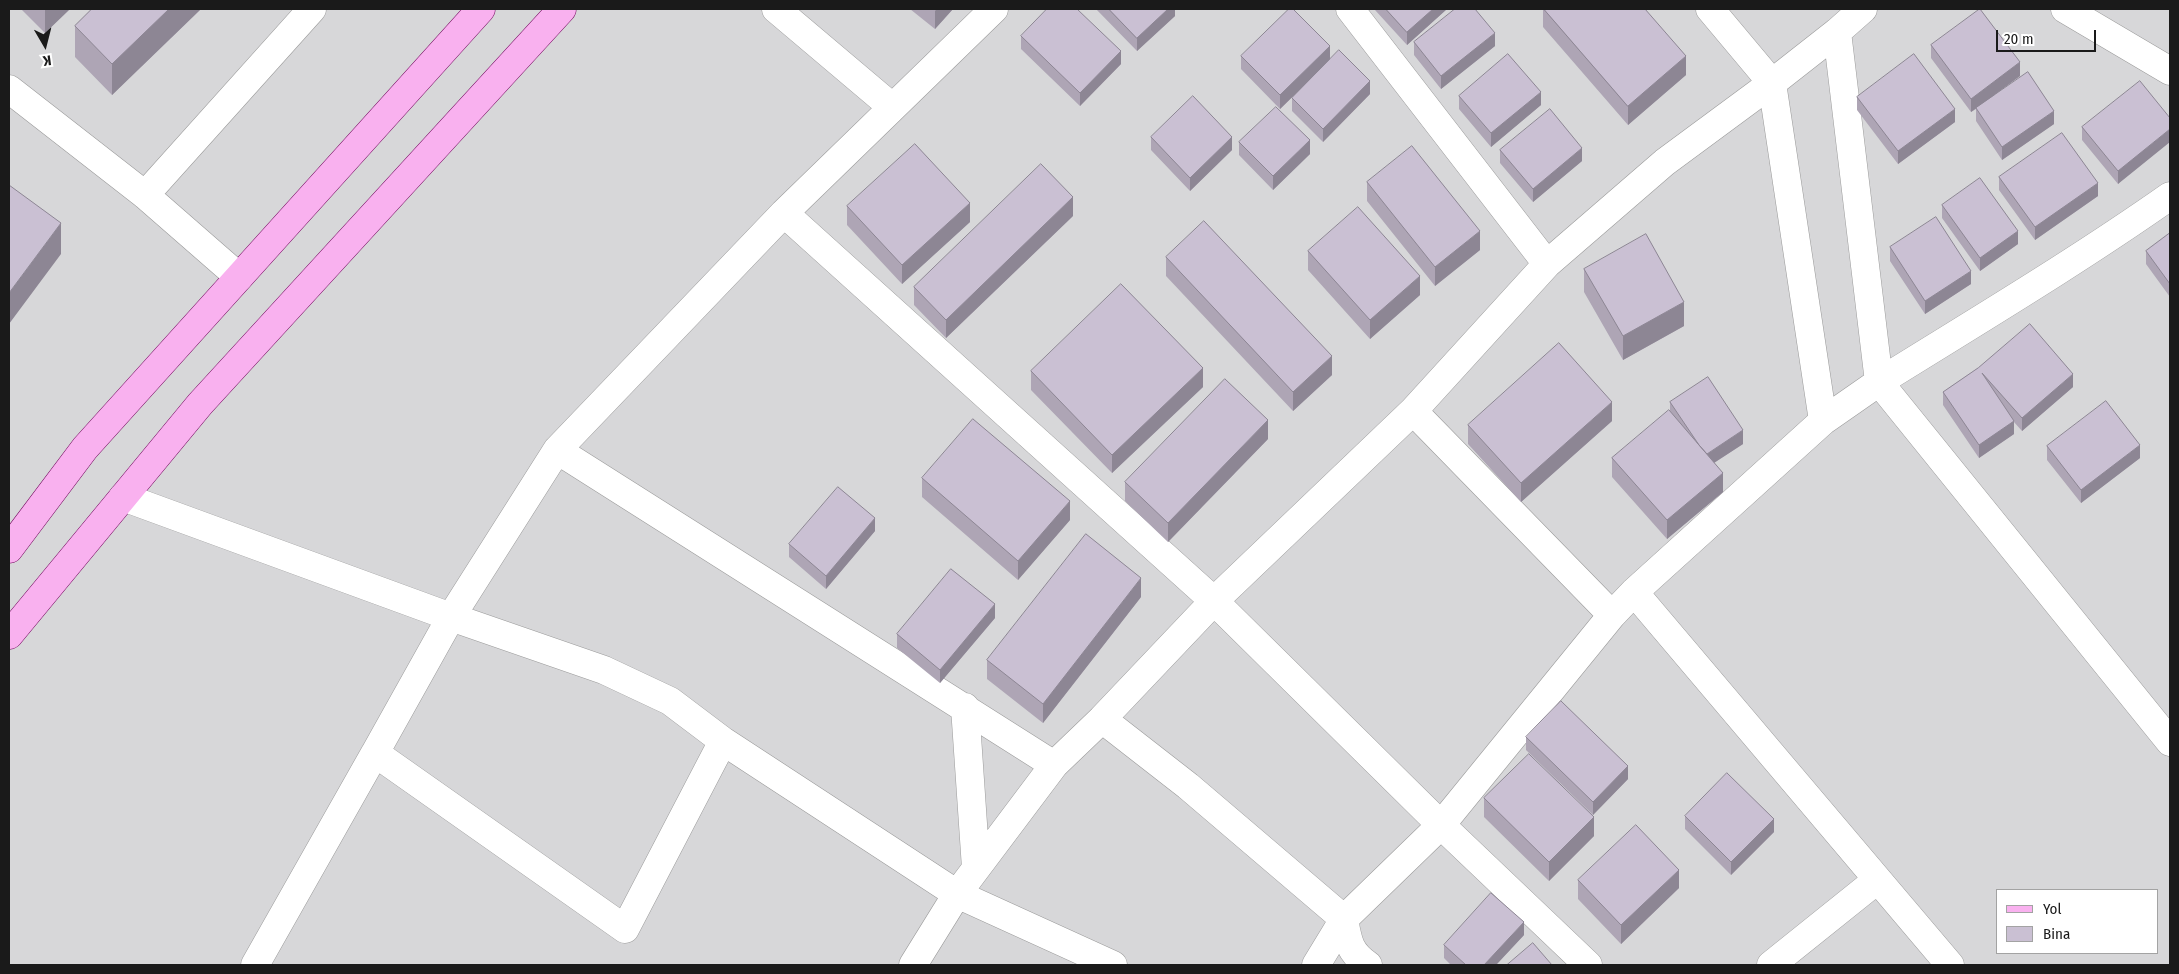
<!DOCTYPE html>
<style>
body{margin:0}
#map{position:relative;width:2179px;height:974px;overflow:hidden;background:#e9e0ec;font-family:"Fira Sans Condensed",sans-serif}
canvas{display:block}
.frame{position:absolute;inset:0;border:10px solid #1a1a1a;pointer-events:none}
.legend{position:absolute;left:1996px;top:889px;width:162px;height:65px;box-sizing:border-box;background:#fff;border:1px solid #a3a3a3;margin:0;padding:6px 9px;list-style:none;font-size:15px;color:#1a1a1a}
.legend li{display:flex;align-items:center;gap:10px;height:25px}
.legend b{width:25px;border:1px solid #a3a3a3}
.north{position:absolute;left:20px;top:20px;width:50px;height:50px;-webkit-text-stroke:4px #fff;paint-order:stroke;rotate:172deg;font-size:14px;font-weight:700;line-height:20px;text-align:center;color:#1a1a1a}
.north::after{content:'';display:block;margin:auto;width:18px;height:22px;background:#1a1a1a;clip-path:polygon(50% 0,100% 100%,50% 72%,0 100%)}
.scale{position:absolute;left:1996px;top:30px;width:100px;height:22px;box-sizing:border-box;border:2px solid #1a1a1a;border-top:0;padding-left:6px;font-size:15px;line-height:18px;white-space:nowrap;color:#1a1a1a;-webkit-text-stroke:4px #fff;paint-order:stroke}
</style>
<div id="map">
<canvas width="2179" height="974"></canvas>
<div class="frame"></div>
<ul class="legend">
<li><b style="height:6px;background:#f9b1ef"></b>Yol</li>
<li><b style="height:14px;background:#cac0d3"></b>Bina</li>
</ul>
<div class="north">K</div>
<div class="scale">20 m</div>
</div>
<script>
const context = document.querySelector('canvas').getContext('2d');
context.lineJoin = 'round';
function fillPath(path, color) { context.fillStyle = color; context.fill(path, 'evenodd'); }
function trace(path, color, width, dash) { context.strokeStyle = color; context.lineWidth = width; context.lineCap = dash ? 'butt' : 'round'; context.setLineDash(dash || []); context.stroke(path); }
fillPath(new Path2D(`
 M9,9h2161v956h-2161zM1998,890h160v63h-160z`), '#d7d7d9');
const minor = new Path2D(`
 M776,9l116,98
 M994,9l-210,204 430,388 227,224 147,140
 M1350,9l197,255
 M2065,9l105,62
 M1837,32l42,350 -56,39 -51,-338 65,-51 26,-23
 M9,89l136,106 94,82
 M145,195l167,-186
 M2170,196c-94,66 -193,125 -291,186l291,360
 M557,450l497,315
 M123,497l328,120 106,-167 227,-237
 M1634,592l316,373
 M1612,615l-199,-204 134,-147 118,-102 107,-79 -62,-74
 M965,707l11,161
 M1102,719l86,67 156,133c4,22 5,33 24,46
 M723,741l-98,188 -250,-176 76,-136 153,53 66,31 53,40 234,153 156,71
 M255,965l120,-212
 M913,965l44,-71 97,-129 48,-46 112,-118 199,-190
 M1316,965l28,-46 97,-94 171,-210 22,-23 189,-171
 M1771,965l106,-85`);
const secondary = new Path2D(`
 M9,549l76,-101 396,-439
 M9,635l191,-231 362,-395`);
trace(minor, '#9b9b9b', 29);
trace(secondary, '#6f045a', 29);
trace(minor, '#fff', 28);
trace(secondary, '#f9b1ef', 28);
fillPath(new Path2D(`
 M21,9h49l-25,24z
 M92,9h109l-89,86 -37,-38v-31z
 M910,9h43l-18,20z
 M1096,9h79v7l-38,35z
 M1375,9h72l-40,36 -32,-35z
 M1543,9h102l41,66 -58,50 -85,-98z
 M1021,36l100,28 -41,42 -59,-57z
 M1414,42l81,4 -54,43 -27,-34z
 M1931,45l89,31 -26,19 60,29 -52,36 -26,-39v-12l-5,3 -40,-54z
 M1241,56l89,3 40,35 -47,48 -31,-31v-13l20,-20 -32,31 -39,-40z
 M1459,96l82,9 -50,42 -32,-38z
 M1857,97l98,25 -57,42 -41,-54z
 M2170,118l-52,66 -36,-44v-13z
 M1151,137l81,13 -42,41 -39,-41z
 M1239,142l71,12 -37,36 -34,-35z
 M1500,150l82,11 -49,41 -33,-39z
 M1999,177l99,19 -63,44 -36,-50z
 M1367,182l113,68 -45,36 -68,-85z
 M1942,205l76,39 -38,27 -38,-53z
 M847,206l123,16 -68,62 -55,-59z
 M1073,216l-127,122 -32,-33v-18z
 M2170,233v64l-24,-33v-13z
 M1890,247l81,37 -46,30 -35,-53z
 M1308,251l112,44 -50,44 -62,-69z
 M1166,257l166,118 -39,36 -127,-135z
 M1584,269l100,57 -61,34 -39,-68z
 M1978,368l95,19 -51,44 -8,-9v12l-35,24 -36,-53v-13z
 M1031,371l172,16 -91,86 -81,-83z
 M1670,402l73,42 -29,19 9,29 -56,47 -55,-62v-19l58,-46z
 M1612,421l-91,81 -53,-58v-19z
 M1268,439l-100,103 -43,-41v-19z
 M2047,446l93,12 -59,45 -34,-43z
 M922,478l148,42 -52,60 -96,-83z
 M875,531l-49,58 -37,-32v-13z
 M1141,597l-98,126 -56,-44v-19z
 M995,618l-55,65 -43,-35v-14z
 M1526,737l102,42 -35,36 -67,-65z
 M1484,798l110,38 -45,45 -65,-64z
 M1685,816l89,16 -43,43 -46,-46z
 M1578,880l101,8 -58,56 -43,-45z
 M1524,935l-28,30h-45l-7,-7v-13z`), '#aea5b5');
fillPath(new Path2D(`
 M45,9h25l-25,24z
 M169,9h32l-89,86v-31z
 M937,9h16l-18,20v-18z
 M1168,9h7v7l-38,35v-13z
 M1433,9h14l-40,36v-13z
 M1495,33v13l-54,43v-13z
 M1330,46v14l-50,49v-14z
 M1121,51v13l-41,42v-13z
 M1686,56v19l-58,50v-19z
 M2020,62v14l-49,36v-13z
 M1370,81v13l-47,48v-13z
 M1541,92v13l-50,42v-14z
 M1955,109v13l-57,42v-13z
 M2054,111v13l-52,36v-13z
 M2170,129v13l-52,42v-13z
 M1232,137v13l-42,41v-13z
 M1310,140v14l-37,36v-14z
 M1582,148v13l-49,41v-13z
 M2098,183v13l-63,44v-13z
 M1073,197v19l-127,122v-18z
 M970,203v19l-68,62v-19z
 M61,223v31l-52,70v-31z
 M1480,231v19l-45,36v-19z
 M2018,231v13l-38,27v-13z
 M1971,271v13l-46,30v-13z
 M1420,276v19l-50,44v-19z
 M1684,302v24l-61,34v-24z
 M1332,356v19l-39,36v-19z
 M1203,368v19l-91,86v-18z
 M2073,374v13l-51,44v-13z
 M1612,402v19l-91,81v-19z
 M1268,420v19l-100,103v-19z
 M2014,421v13l-35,24v-13z
 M1743,430v14l-37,24v-13z
 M2140,445v13l-59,45v-13z
 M1723,473v19l-56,47v-19z
 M1070,501v19l-52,60v-19z
 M875,518v13l-49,58v-13z
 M1141,578v19l-98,126v-19z
 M995,604v14l-55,65v-13z
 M1628,766v13l-35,36v-13z
 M1594,817v19l-45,45v-19z
 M1774,819v13l-43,43v-13z
 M1679,870v18l-58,56v-19z
 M1524,922v13l-28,30h-12z`), '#8d8694');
const building = new Path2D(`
 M92,9h77l-57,55 -37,-38z
 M1047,9h30l44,42 -41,42 -59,-57z
 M1109,9h59l-31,29z
 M1289,9h4l37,37 -50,49 -39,-39z
 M1386,9h47l-26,23z
 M1455,9h20l20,24 -54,43 -27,-34z
 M1544,9h101l41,47 -58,50z
 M1980,9l40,53 -49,37 -40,-54z
 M1339,50l31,31 -47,48 -31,-31z
 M1508,54l33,38 -50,41 -32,-37z
 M1914,54l41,55 -57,42 -41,-54z
 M2028,72l26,39 -52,36 -26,-39z
 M2140,81l30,37v11l-52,42 -36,-44z
 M1193,96l39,41 -42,41 -39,-41z
 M1276,107l34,33 -37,36 -34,-34z
 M1550,109l32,39 -49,41 -33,-39z
 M2062,133l36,50 -63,44 -36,-50z
 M915,144l55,59 -68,62 -55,-59z
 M1412,146l68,85 -45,36 -68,-85z
 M1041,164l32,33 -127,123 -32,-33z
 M1980,178l38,53 -38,27 -38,-53z
 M9,185l52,38 -52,70z
 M1358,207l62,69 -50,44 -62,-69z
 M1936,217l35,54 -46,30 -35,-54z
 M1204,221l128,135 -39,36 -127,-135z
 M2170,233v51l-24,-33z
 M1646,234l38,68 -61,34 -39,-67z
 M1121,284l82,84 -91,87 -81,-84z
 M2030,324l43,50 -51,44 -40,-45 32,48 -35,24 -36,-53 35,-24z
 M1559,343l53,59 -91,81 -53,-58z
 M1708,377l35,53 -36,24 -8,-9 -29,-43z
 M1225,379l43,41 -100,103 -43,-41z
 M2106,401l34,44 -59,45 -34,-44z
 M1669,410l54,63 -56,47 -55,-62z
 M973,419l97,82 -52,60 -96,-83z
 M838,487l37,31 -49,58 -37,-32z
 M1086,534l55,44 -98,126 -56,-44z
 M951,569l44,35 -55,66 -43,-36z
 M1561,701l67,65 -35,36 -67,-65z
 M1529,754l65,63 -45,45 -65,-64z
 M1727,773l47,46 -43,43 -46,-46z
 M1636,825l43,45 -58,55 -43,-45z
 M1491,893l33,29 -40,43h-18l-22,-20z
 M1533,943l19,22h-45z`);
fillPath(building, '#cac0d3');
trace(building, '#8d8694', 1);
</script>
